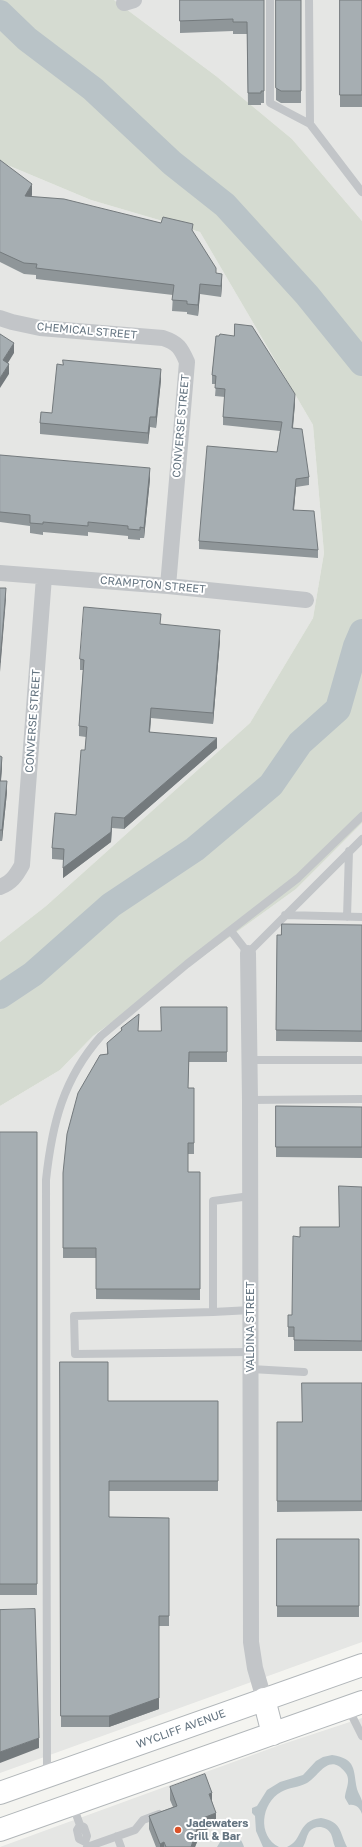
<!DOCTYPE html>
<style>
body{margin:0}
canvas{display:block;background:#f4f4f0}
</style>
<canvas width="362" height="1847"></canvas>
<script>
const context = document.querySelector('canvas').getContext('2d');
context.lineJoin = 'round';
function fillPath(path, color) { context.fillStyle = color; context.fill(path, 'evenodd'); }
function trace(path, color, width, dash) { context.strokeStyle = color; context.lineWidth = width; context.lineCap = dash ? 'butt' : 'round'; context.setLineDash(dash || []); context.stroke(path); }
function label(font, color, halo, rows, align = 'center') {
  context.font = font + ' "Golos Text",sans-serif'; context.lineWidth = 4; context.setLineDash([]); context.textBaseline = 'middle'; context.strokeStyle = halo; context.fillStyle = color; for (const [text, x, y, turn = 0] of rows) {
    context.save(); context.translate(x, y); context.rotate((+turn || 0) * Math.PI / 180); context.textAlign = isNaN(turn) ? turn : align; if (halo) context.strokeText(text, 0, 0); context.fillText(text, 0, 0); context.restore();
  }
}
fillPath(new Path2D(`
 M114,0h248v221l-70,-82 -76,-63z
 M0,160l5,4 86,36 109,32 113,193 11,128 -11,65 -63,105 -204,183 -46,36z
 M362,823v819l-362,131v-667l60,-36 33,-34 203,-147z
 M362,1718v129h-362l280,-102z`), '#e5e6e4');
fillPath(new Path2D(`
 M0,0h114l102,76 76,63 70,82v602l-66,66 -203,147 -33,34 -60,36v-164l46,-36 204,-183 63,-105 11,-65 -11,-128 -113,-193 -109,-32 -86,-36 -5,-4z`), '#d5dbd1');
fillPath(new Path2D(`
 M332,1755c25,4 21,15 25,34 1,4 4,8 5,12 0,4 0,9 0,13 -2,-6 -6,-10 -13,-9l-4,-7c0,-8 7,-18 0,-26 -16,-20 -26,4 -38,11 -9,5 -18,4 -26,9 -20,11 -24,44 -2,55h-16l-7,-16 -1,-15 -3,-3v-5l5,-2 10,-16 13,-8 23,-7 13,-14 7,-4z
 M321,1818c21,4 18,13 26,29h-12c-2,-4 -2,-9 -4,-13 -4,-8 -16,-10 -22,-2 -3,5 -3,10 -6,15h-16c17,-7 9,-26 34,-29z
 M228,1834c8,0 14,5 16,13h-27l6,-10z`), '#b9c3c7');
trace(new Path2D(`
 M0,13l27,26 66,50 79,74 53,42 82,90 55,68
 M0,996l33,-22 78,-69 84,-56 76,-64 29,-42 38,-34 18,-63 6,-14`), '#b9c3c7', 26);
const secondary = new Path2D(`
 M264,1699l9,35
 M0,1793l362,-128
 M0,1830l362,-128`);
trace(secondary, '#b2b7ba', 24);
trace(new Path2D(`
 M270,0v103l40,21
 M309,0l1,124 52,68
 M285,915l77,2
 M347,917l2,-66
 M231,931l17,22 114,-114
 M250,1060h110
 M250,1100l112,-1
 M250,1196l-37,5v111l-139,4 1,38 175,-2
 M213,1312l38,-2
 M251,1369l53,3
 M348,1708l14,28
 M47,1774l-1,-594c6,-56 17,-101 55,-144l86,-72 111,-86 64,-62
 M73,1806l7,19 4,2 3,9 -2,6 -6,-3 -2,-9 3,-5
 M117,1836l4,11
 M87,1847l48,-17 8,-10 16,-6`), '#c2c5c8', 8);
trace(new Path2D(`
 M124,3l10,-3
 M0,318l12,4 28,6 123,10c15,5 18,10 24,24l-19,224
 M0,573l168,13 138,14
 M0,887c11,-4 16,-11 22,-22l22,-288
 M248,953l2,147 1,542 4,26 9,31`), '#c2c5c8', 16);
trace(secondary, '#fff', 22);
fillPath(new Path2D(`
 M180,0h84v103h-3v2h-13l-1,-71h-14v-3l-53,2z
 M276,0h25v103h-20l-5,-3z
 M340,0h22v107h-22z
 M0,160l32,35 -1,2 162,36 23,40 6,11 -1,13 -21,-3 -2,22 -11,-2v-2l-15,-1 1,-16 -137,-16v-4l-12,-1 -24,-12z
 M216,336l79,67 -2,25 16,49v8l-13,2 -2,23 24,40v8l-119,-9v-8l78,-89 3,-21 -57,-6v-8l2,-20 -10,-1 1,-12h-4v-9z
 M161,380l-5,48 -6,-1 -2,17 -108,-10v-11l12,-10z
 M0,455l150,24 -6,59h-4v2l-12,-1v-3l-40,-4v4l-45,-4v3l-13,-2v-7l-30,-4z
 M161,624l59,16 -7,84 -62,-6 -1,14 67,16 -93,81 -12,-1 -1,14 -48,36 1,-18 -12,-1v-11l24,-33 9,-65 1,-13 -7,-1v-10l4,-56h-3v-11z
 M0,756l2,11 -1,14 6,11 -5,49h-2z
 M362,925v117l-86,-1 1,-106h4z
 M227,1007v55h-38l-1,26h6v66h-6v18h12v128l-104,-1v-41h-33v-85l44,-119v-11l14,-12v-3l18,3h22z
 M276,1106l86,1v51l-86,-1z
 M0,1132h37v463h-37z
 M362,1187v164h-68v-14h-6v-22h4l8,-78 39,-10z
 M60,1362l48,39h110v90h-109v26l60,1v108h-10v83l-50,18h-48z
 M362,1383v128l-85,1v-90h25z
 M277,1539h82v78h-82z
 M170,1787l42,14 4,25 -13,5 -4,6 -4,10h-39l-7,-18v-13l24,-9 -3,-7z`), '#8f9699');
fillPath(new Path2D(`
 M32,184v11l-7,12v-11z
 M222,274v10l-1,13v-11z
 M200,284v10l-2,22v-11z
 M14,343v10l-11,18v-11z
 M9,364v10l-9,14v-10z
 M161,369v11l-5,48v-11z
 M295,394v9l-3,33v-8z
 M150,417v10l-2,17v-11z
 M150,468v11l-6,59v-10z
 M296,479v8l-3,31v-8z
 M6,588v11l-6,73v-10z
 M220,630v10l-7,84v-11z
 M151,708v10l-2,24v-10z
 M217,738v10l-93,81v-11z
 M2,757v10l-2,24v-10z
 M7,781v11l-5,49v-11z
 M112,817v11l-1,14 -48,36v-10z
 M159,1698v11l-50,18v-11z
 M39,1738v10l-39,15v-11z
 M212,1793v13l-3,-12z
 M216,1813v13l-13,5 -4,6 -4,10h-4l8,-24 4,-5z
 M164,1842v5h-4v-3z`), '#747a7d');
const building = new Path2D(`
 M180,0h84v91h-3v2h-13l-1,-71h-14v-3l-53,2z
 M276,0h25v91h-20l-5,-3z
 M340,0h22v95h-22z
 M0,160l32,24 -7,12 39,3 97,24 2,-6 30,7 -1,6 24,38v5l6,1 -1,12 -21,-2 -2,21 -11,-1v-3l-15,-1 2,-15 -138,-17 1,-4 -13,-1 -24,-11z
 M235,324l17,2 43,68 -3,34 10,1 7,48 -13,2 -3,31 21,1 4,39 -119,-9 8,-95 70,6 5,-30 -59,-5 2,-28 -10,-1 1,-12 -4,-1 4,-39h3l1,-2 14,2z
 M0,334l14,9 -11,17 6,4 -9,14z
 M63,360l98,9 -5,48h-6l-2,16 -108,-10 1,-11 11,1 5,-49 6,1z
 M0,455l150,13 -6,60 -4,-1v3l-12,-1v-3l-40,-4v4l-45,-4v2l-13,-1v-8l-30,-3z
 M0,588h6l-6,74z
 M84,607l77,7 -1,10 60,6 -7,83 -62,-5 -2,24 68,6 -93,80 -12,-1 -1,15 -48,36 1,-19 -12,-1 3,-35 21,2 5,-65h4l2,-23 -8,-1 5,-66 -4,-1z
 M0,756l2,1 -2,24h7l-5,49h-2z
 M282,924l80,1v106l-86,-1 1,-95h4z
 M161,1007h66v45h-38l-1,36h6v55h-6v29h12v117h-104v-41h-33v-75l4,-39 11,-41 22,-38 8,-1 -1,-11 15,-13 -1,-2 18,-14 -1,17h23z
 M276,1106l86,1v40h-86z
 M0,1132h37v452h-37z
 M339,1186l23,1v154l-68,-1v-13h-6v-12h4l1,-79 7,1v-10h39z
 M60,1362h48v39h110v80h-109v36l60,1v98h-10v82l-50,18h-48z
 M302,1383h60v118h-85v-79h25z
 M277,1539h82v67h-82z
 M35,1609l4,129 -39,14v-142z
 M205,1774l7,19 -3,1 7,19 -13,5 -4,5 -8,24h-25l-2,-5 -4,2 -11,-28 28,-10 -7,-19z`);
fillPath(building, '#a6aeb2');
trace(building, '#747a7d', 1);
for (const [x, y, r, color] of [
 [178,1830,4,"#db5229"]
]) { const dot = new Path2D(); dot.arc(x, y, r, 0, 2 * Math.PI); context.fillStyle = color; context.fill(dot); trace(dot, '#fff', 1.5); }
label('11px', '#647480', '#fff', [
 ["CHEMICAL STREET",87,331,5],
 ["CONVERSE STREET",181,426,-85],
 ["CRAMPTON STREET",153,585,5],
 ["CONVERSE STREET",33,721,-86],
 ["VALDINA STREET",251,1327,-90],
 ["WYCLIFF AVENUE",181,1729,-20]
]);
label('bold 11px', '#647480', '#fff', [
 ["Jadewaters",186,1824],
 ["Grill & Bar",186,1837]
], 'left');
</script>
